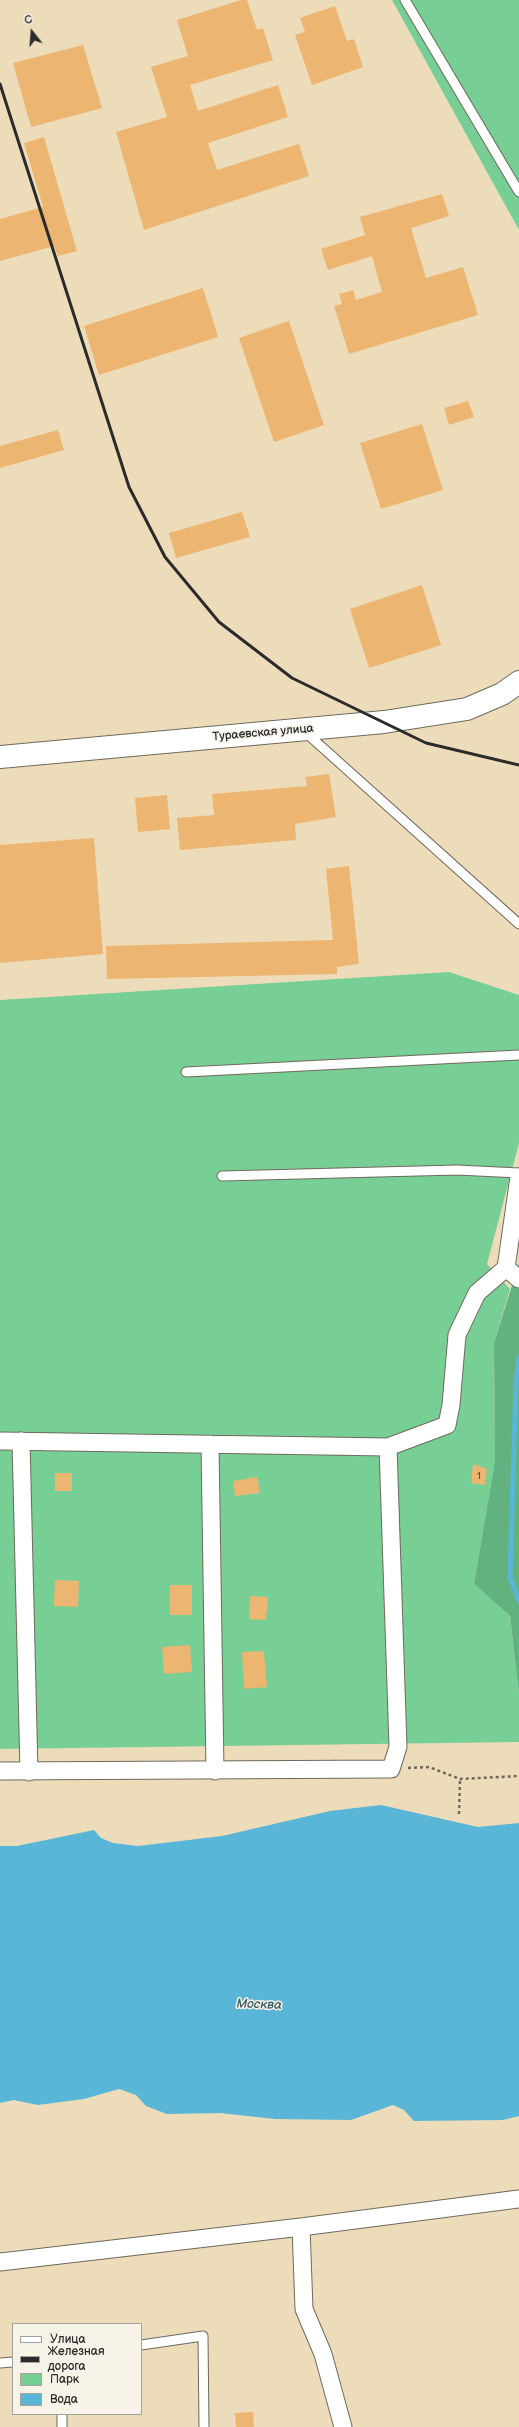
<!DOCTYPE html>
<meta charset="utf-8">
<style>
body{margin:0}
#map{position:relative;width:519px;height:2427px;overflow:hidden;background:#eddcb9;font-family:"Balsamiq Sans",sans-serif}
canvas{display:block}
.legend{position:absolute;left:12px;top:2323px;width:130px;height:92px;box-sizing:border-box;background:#f7f3e8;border:1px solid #a5a39c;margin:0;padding:5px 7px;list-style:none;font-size:12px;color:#2b2b2b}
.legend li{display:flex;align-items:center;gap:8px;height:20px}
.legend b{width:20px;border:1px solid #a5a39c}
.north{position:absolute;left:12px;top:12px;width:40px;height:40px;-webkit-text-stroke:3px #f7f3e8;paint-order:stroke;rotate:343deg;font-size:11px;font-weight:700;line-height:16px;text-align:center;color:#2b2b2b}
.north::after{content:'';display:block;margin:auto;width:14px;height:18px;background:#2b2b2b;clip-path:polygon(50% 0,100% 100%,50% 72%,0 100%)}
</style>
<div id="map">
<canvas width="519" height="2427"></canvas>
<ul class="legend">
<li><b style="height:5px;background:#fff"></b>Улица</li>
<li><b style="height:5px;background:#2b2b2b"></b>Железная дорога</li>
<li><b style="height:11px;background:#77cf95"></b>Парк</li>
<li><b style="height:11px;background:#59b6d7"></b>Вода</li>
</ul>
<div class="north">С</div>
</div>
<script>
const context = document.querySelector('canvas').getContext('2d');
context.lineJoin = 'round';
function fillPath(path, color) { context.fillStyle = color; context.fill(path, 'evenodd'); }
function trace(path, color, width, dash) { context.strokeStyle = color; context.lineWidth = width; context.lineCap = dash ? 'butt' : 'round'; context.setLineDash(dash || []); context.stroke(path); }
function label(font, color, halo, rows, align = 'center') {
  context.font = font + ' "Balsamiq Sans",sans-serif'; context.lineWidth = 3; context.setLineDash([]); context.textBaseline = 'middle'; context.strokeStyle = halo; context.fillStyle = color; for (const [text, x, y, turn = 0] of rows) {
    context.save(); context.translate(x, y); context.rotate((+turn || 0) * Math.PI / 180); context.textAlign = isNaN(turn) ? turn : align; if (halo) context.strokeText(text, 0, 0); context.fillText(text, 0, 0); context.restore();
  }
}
fillPath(new Path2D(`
 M392,0h127v230z
 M449,972l70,23v148l-32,121 23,25 -16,54 1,117 -21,124 36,32 9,78v48l-519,7v-749z`), '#77cf95');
fillPath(new Path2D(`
 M519,1263v431l-9,-78 -36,-32 21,-124 -1,-117z`), '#61b27e');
fillPath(new Path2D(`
 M381,1805l97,22 41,-4v293l-16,4 -89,1 -10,-11 -11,-5 -42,15 -76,-1 -55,-6 -53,1 -21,-8 -10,-11 -17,-6 -35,10 -46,6 -24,-5 -14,3v-257h17l77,-16 7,8 12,5 25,3 84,-10 108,-25z`), '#59b6d7');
trace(new Path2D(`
 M519,1357l-3,24 -6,196 9,24`), '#59b6d7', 5);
fillPath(new Path2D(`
 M241,0h6l10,30 6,-2 10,32 -83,25 8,26 80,-26 10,32 -80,26 9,27 82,-26 10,32 -165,54 -28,-98 51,-15 -16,-50 37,-11 -11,-36z
 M335,6l12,35 7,-2 9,28 -51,18 -17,-50 10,-3 -5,-14z
 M83,45l19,63 -71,19 -18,-64z
 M44,137l33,114 -19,5 -4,-10 -54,15v-42l43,-12 -19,-64z
 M442,194l7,22 -38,12 15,50 37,-11 15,48 -129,39 -15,-48 8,-2 -3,-10 14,-4 3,10 26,-8 -10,-36 -44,14 -7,-21 44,-14 -5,-18z
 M203,288l15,49 -119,38 -15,-49z
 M289,321l35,104 -50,17 -35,-104z
 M468,401l6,16 -25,8 -5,-17z
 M422,424l21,66 -62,19 -21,-66z
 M58,430l6,20 -64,18v-22z
 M242,512l8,25 -74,21 -7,-25z
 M422,585l19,60 -72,23 -19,-59z
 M329,774l7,43 -41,7 1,16 -116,10 -3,-32 37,-3 -2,-21 95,-8 -2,-9z
 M167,795l3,34 -32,3 -3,-34z
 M94,838l9,116 -103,9v-118z
 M349,866l10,98 -22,3v7l-230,5 -1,-33 227,-6 -7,-71z
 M473,1464l14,5 -2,16 -14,-2z
 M55,1473h17v18h-17z
 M257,1477l3,16 -25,3 -2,-15z
 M55,1580l24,1 -1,26 -24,-1z
 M170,1585h22v30h-22z
 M250,1596l18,1 -2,23 -17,-1z
 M190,1645l2,27 -28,2 -2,-27z
 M264,1651l3,36 -23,2 -2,-37z
 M253,2412l1,15h-18l-1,-14z`), '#ecb571');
const service = new Path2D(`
 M405,0l114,192
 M304,731l215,193
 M186,1072l333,-17
 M222,1176l235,-6 62,3
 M141,2345l62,-9 1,91
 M0,2363l13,-1
 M62,2414v13`);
const minor = new Path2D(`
 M506,1268l13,11
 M0,1441l388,6 10,300 -7,22 -391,2
 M21,1441l8,331
 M210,1444l5,327
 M388,1447l59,-22 4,-20 6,-70 20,-42 29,-25 13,-91
 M301,2227l3,82 19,45 20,73
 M0,2262l301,-35 218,-28`);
const secondary = new Path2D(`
 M0,757l384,-35 83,-13 35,-15 17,-12`);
trace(service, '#6f695d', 11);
trace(minor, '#6f695d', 19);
trace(secondary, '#6f695d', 24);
trace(new Path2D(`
 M408,1768l21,-1 31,12 59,-3
 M459,1814l1,-35`), '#6f695d', 2.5, [3, 3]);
trace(service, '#fff', 9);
trace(minor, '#fff', 17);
trace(secondary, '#fff', 22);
trace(new Path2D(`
 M0,84l129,403 36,70 54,65 73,56 134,65 93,22`), '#2b2b2b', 3);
label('10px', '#5b4e3c', null, [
 ["1",479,1476]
]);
label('12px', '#2b2b2b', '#f7f3e8', [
 ["Тураевская улица",263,733,-5]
]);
label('italic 13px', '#3b5c67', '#f7f3e8', [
 ["Москва",259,2005,2]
]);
</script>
